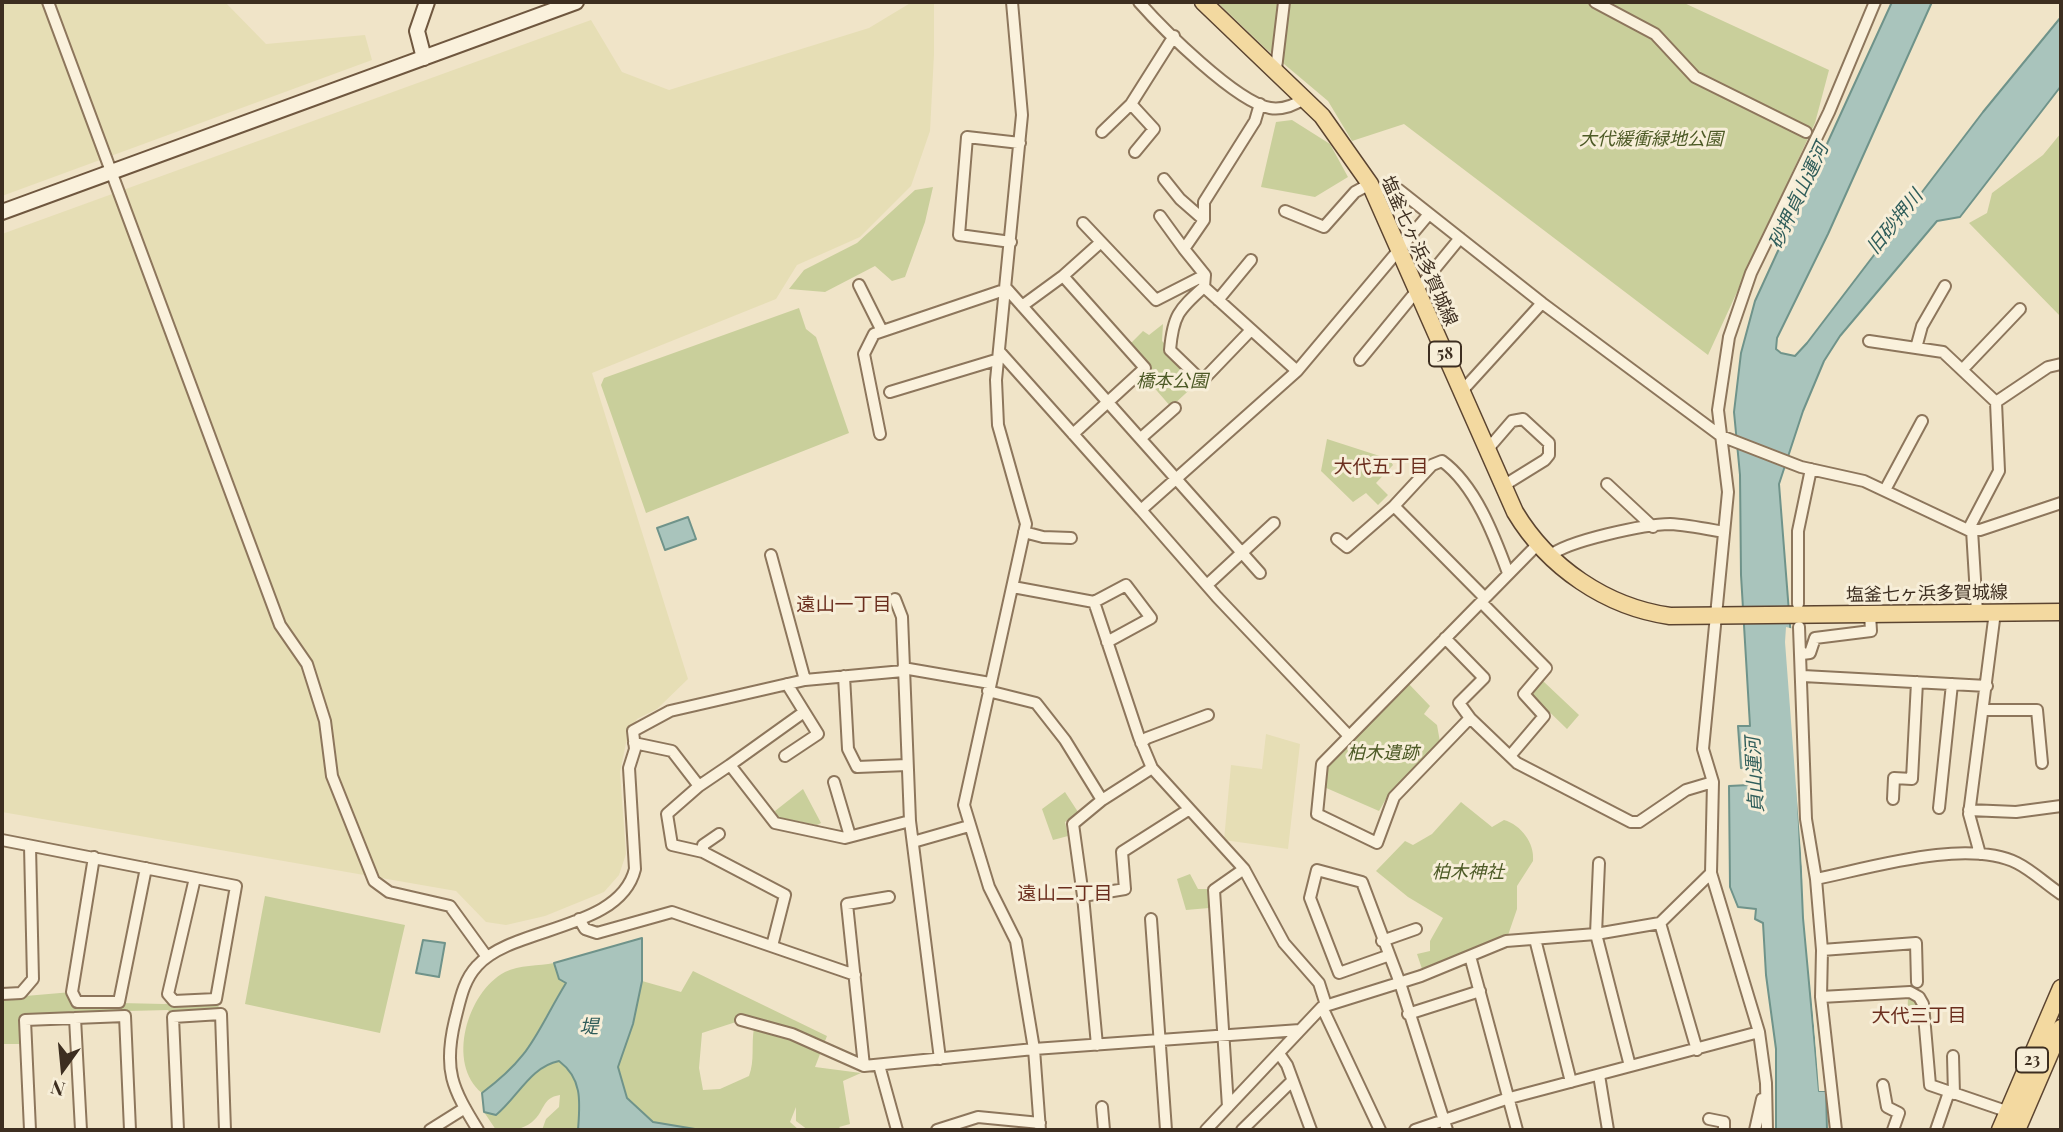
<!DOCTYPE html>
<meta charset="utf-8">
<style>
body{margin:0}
#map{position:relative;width:2063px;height:1132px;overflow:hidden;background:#f0e4c8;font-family:"Playfair Display",serif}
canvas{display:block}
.frame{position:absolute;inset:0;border:4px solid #3d2e20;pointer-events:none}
.north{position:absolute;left:28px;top:1034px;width:70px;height:70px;-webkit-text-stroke:5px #f7eed8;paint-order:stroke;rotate:195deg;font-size:19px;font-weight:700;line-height:28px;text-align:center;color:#3d2e20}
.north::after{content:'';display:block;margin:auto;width:24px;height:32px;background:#3d2e20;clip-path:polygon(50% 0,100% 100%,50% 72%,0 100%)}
</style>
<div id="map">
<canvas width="2063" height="1132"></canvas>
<div class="frame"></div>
<div class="north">N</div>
</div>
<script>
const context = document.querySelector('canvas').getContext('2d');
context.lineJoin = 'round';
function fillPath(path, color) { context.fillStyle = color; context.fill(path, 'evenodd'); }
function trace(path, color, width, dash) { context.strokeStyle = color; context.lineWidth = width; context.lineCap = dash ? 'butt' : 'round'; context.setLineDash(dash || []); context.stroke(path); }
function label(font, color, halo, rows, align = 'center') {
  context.font = font + ' "Playfair Display","Noto Sans JP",serif'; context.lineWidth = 6; context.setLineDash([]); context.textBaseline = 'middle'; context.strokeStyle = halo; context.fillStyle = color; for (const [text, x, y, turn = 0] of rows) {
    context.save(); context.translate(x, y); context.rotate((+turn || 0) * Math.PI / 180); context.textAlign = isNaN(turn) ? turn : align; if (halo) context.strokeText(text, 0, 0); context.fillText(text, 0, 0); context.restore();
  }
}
fillPath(new Path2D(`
 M2,2h223l41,42 99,-9 7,25 -370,136z
 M912,2h22v52l-4,77 -19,55 -51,51 -63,28 -21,34 -184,74 96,306 -31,30 -20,10 -11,24 -6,29 6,82 -7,21 -15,17 -59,24 -39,9 -20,-3 -30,-31 -454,-79v-578l589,-214 31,52 47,18 200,-62z
 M1266,734l34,10 -12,105 -64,-9 7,-75 31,4z`), '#e6deb5');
fillPath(new Path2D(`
 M1217,2h465l147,68 -14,53 -107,232 -304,-231 -52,17 -24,-40 -63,-53z
 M1292,120l38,24 18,33 -33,20 -54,-10 15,-65z
 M2061,133v184l-92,-94 18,-10 5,-20 51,-38z
 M933,187l-8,35 -20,55 -13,4 -17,-15 -50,26 -36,-3 15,-19 53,-27 58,-53z
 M799,308l7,21 10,8 33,96 -203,80 -45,-128 3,-7z
 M1163,324l-1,17 37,40 -28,26 -27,-31 4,-5 -20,-25 15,-15 6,4z
 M1327,439l62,20 4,6 -17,18 12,12 -10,10 -12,-12 -13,9 -32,-31z
 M1543,681l36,34 -12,14 -36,-35z
 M1407,682l23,24 -6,8 13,11 3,17 -50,50 -11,19 -55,-24 3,-22z
 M803,789l18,34 -4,2 -40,-8 -2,-6z
 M1065,792l13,20 -13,10 3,14 -15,4 -11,-31z
 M1461,802l31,25 12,-7c17,5 31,23 29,41l-16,25v23l-11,32 -82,34 -7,-21 13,-3v-10l13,-23 -35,-21 -32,-26 29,-30 8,4 19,-11z
 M1190,874l8,15h10l1,19 -23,2 -9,-31z
 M265,896l140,29 -25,108 -135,-29z
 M554,963l5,16 7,3c-31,51 -33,73 -84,111 -36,-29 -15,-101 23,-121 14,-7 34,-6 49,-9z
 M693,971l134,65 -12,31 46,6 -18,8 7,43 -11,3 3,3h-34l-12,-9v-14l-6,15 9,8h-98l-48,-8 -26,-24 -9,-31 15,-43 9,-43 39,11zM736,1022l18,6c-3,17 1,32 -5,48l-29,13 -17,1 -4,-22 3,-35z
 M72,992l5,10 87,2 52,-5 5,15 -48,3 -5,-7 -39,1 -4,5 -100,4 -4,24h-19v-46z
 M1908,998l6,1 4,5 2,20 -13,-1z
 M559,1061c24,18 22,42 19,69h-36l4,-11 13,-12 1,-12c-19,3 -15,17 -28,27 -11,9 -22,8 -36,8l-12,-18 12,3c23,-19 33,-48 63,-54z`), '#c9cf9b');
const water = new Path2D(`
 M1892,2h40l-104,232 -51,104 -1,11 5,4 14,3 12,-13 176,-231 78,-95v69l-101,131 -23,4 -97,115 -16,25 -21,50 -24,73 12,154 12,280 16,173h7l1,39h-51v-81l-10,-74 -3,-52 -8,-4 1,-10 -18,-2 -8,-20 -1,-101 20,-1 1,-16 -9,-1 -3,-42h12l-9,-151 -1,-100 -6,-63 7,-59 14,-52z
 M688,517l8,22 -31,11 -8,-22z
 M642,938v43l-9,43 -15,43 9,31 26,24 48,8h-123c2,-27 5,-51 -19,-69 -29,6 -41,36 -63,54l-12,-3 -2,-19c51,-38 53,-59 84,-110l-7,-4 -5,-16z
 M423,940l22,3 -6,34 -23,-4z`);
fillPath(water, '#a9c4bc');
trace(water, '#6f938a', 2);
fillPath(new Path2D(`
 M1786,627l8,2 12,289 16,170 4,3h-7l-34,-449z`), '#f0e4c8');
const street = new Path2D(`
 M48,2l232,623 27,39 18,57 7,55 42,105 15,11 61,14 37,51
 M1012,2l10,113 -26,265 2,45 28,99 -62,281 25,82 27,54 18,108 6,81
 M1139,2c23,26 97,100 131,106 13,2 25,-3 35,-10
 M1595,2l60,32 40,43 111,55
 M1276,69l8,-67
 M1131,104l23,25 -19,23
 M1260,104l-5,17 -51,81v18l-20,29 21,26 -1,12 93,84
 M1102,132l29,-28 43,-68
 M1164,179l16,20 24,21
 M1374,192l18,-5 7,3 143,113 179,133 80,31 63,14 104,49h12l81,-27
 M1285,211l39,16 31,-35 15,-8
 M1160,216l24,33
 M1083,223l73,77 49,-25
 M1011,242l-52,-7 8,-98 53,6
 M859,285l23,46
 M1204,287c-26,23 -31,29 -34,63l32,31 49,-51
 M1218,300l33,-40
 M1022,306l41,-30
 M1869,341l74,11 53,50 3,69 -31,59
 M1916,348l6,-22 23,-40
 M999,351l142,159
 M1360,360l100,-122
 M1962,370l58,-61
 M1462,391l80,-88
 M890,392l109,-33
 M1996,402l52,-35 13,-3
 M880,434l-16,-80 10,-20 133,-45 253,284
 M1073,434l72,-66 -82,-92 38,-34
 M1141,438l34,-30
 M1487,450l25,-29 11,-2 26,24v12l-4,5 -42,26
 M1607,484l46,43
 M1885,490l37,-69
 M1972,530l5,82
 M1024,532l19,5 28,1
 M1337,539l10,8 47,-41
 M771,555l34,125
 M1550,556c16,-15 96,-32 120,-32 18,1 37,5 54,8
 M1508,573c-14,-38 -33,-88 -66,-112l-10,4 -38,41 91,92 53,-54
 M1207,585l67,-62
 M1013,587l81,15 45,135 13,31 92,101 40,74 35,40 7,22
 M1485,598l-163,166 -5,50 60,29 17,-46 76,-79 47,45 114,59h8l47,-32 27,-8
 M895,599l7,18 8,204 30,238
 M1094,602l32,-17 25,33 -44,24
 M1481,602l65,66 -22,26 20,22 -34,40
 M1798,604v-73l13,-62
 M1799,627l7,192 10,60 6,71 -1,47 15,133
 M1445,638l39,40 -25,25 11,15
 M1802,654l8,-1 5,-15 56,-7 -1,-17
 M903,668l87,15
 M844,676l4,73 9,18 50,-2
 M1803,676l184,10
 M988,691l48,12 29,37 37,60 50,-32
 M1984,710h53l5,53
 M1349,736l-132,-139 -76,-87 156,-139 132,-157
 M634,743l38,8 27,35 31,-21 45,58 70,15 65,-17
 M1141,743l6,-5 61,-23
 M785,756l33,-22 -31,-50
 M730,765l74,-53
 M834,782l16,54
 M699,786l-32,28 5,31 31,7 82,43 -13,51
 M1893,799l1,-21 18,1 5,-97
 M1939,808l13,-124
 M1969,810l47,2 45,-6
 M2,840l234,46 -20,113 -42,2 -6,-7 27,-116
 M913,842l56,-16
 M703,852v-7l16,-11
 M1980,854l-11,-40 26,-202
 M94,857l-22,135 5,10h42l27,-134
 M1599,863l-3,71 34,132
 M1816,879c54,-11 150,-41 201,-16 16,8 30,22 44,31
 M1083,896l42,-7 -3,-37 66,-42
 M889,897l-42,7 17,162 170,-17 266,-19
 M579,919l6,10 12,4 75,-21 183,63
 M1151,919l15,211
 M1660,923l37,127
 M1535,939l36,143
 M1382,941l34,-12
 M1822,950l94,-7 1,39
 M1387,956l-48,17 -29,-75 7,-28 45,12 38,101 47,147
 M1470,956l47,174
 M2,994l19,-1 12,-14 -3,-133
 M1821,997l89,-5 9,5 4,7 7,81 79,27
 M1322,1007l58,123
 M1408,1014l72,-23
 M75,1018l6,112
 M741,1020l51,14 72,32
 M1097,1045l-14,-149 -10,-72 29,-24
 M1280,1055l7,10 24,65
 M1953,1056l1,38
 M879,1065l18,65
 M1599,1075l9,55
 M1883,1085l4,22 12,6 -6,17
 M1102,1107l2,23
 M1228,1107l-14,-217 30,-21
 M1709,1119l15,3v8
 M30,1130l-5,-110 100,-4 5,114
 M178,1130l-5,-113 48,-3 4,116
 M430,1130l35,-22
 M478,1130c-26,-42 -35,-60 -23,-110 5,-19 8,-39 22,-54 35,-40 143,-35 158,-97l-6,-101 6,-19 -2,-18 37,-20 135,-31 98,-9
 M937,1130l41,-13 62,6
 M1206,1130l116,-123 99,-31 85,-35 90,-7 64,-11 51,-50
 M1242,1130l50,-49
 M1415,1130l91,-31 253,-67
 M1755,1130l7,-31
 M1767,1130l-1,-47 -7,-51 -48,-159 2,-91 -10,-33 25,-257 -10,-82 11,-73 22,-64 78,-161 46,-110
 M1936,1130l13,-38`);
const secondary = new Path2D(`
 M424,58l-7,-27 10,-29
 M2,212l574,-210`);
const primary = new Path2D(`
 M1203,2l119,114 48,68 145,328c33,55 91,95 155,104l391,-4
 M2000,1130l61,-142
 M2017,1130l44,-102`);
trace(street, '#8d765c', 14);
trace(secondary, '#6f573f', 18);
trace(primary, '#5b4430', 19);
trace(street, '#faf1dc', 10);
trace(secondary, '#faf1dc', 14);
trace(primary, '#f3d9a0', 16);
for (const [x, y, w] of [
 [1445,354,32],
 [2032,1060,32]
]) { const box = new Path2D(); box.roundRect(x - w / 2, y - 12.5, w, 25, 5); context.fillStyle = '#f7eed8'; context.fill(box); trace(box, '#3d2e20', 2); }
label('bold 16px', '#3d2e20', null, [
 ["58",1445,354],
 ["23",2032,1060]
]);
label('italic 18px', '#4d5a26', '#f7eed8', [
 ["大代緩衝緑地公園",1651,139],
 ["橋本公園",1172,381],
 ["柏木遺跡",1383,753],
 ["柏木神社",1468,872]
]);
label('18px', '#3d2e20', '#f7eed8', [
 ["塩釜七ヶ浜多賀城線",1419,251,66],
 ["塩釜七ヶ浜多賀城線",1927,594,-1]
]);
label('italic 19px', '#2f5d5a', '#f7eed8', [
 ["砂押貞山運河",1799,196,-65],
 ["旧砂押川",1895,222,-51],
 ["貞山運河",1755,775,-93],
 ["堤",589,1027]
]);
label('19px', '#6b2e1e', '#f7eed8', [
 ["大代五丁目",1381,467],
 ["遠山一丁目",844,605],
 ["遠山二丁目",1065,894],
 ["大代三丁目",1919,1016]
]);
</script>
